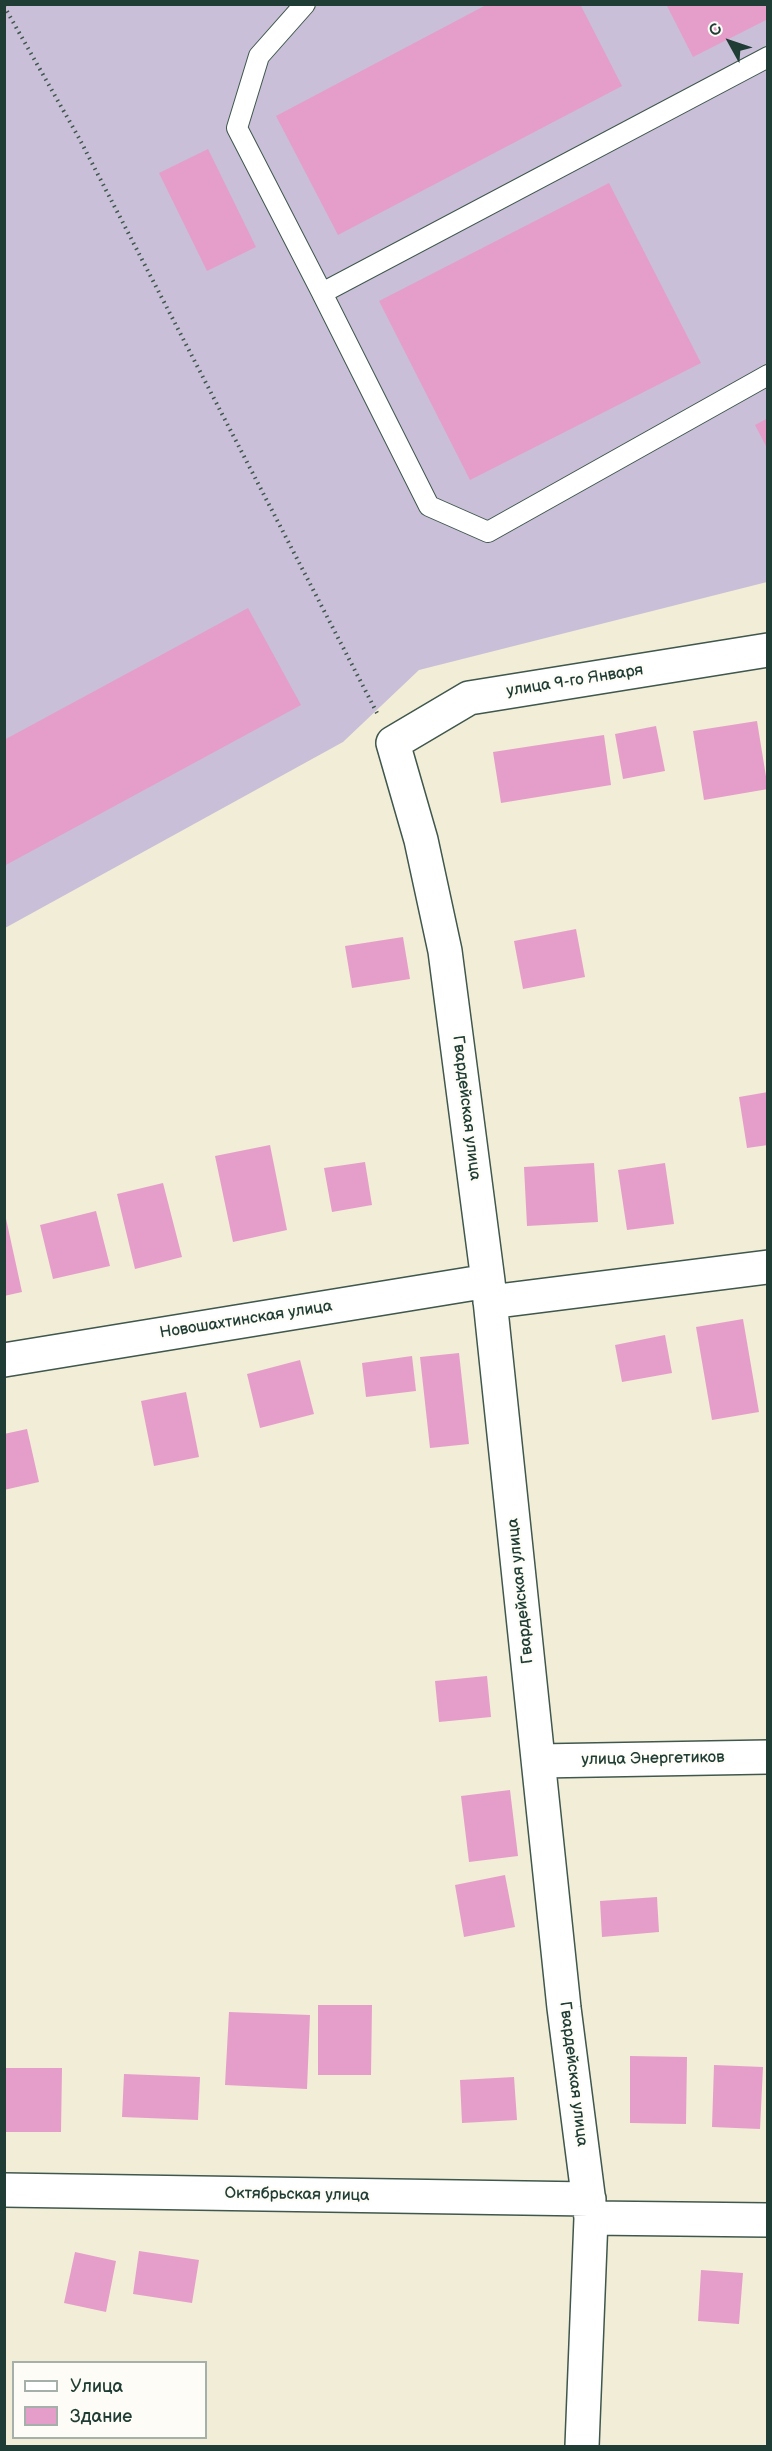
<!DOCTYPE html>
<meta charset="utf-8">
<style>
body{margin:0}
#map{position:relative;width:772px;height:2451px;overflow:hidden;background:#f2edd7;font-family:"Balsamiq Sans",sans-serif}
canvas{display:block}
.frame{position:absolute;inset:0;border:6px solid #1f3d34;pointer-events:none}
.legend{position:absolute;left:12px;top:2361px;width:195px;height:78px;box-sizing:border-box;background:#fdfcf7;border:2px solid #a4b0a9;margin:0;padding:8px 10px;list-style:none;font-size:18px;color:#1f3d34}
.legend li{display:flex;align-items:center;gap:12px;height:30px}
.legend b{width:30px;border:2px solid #a4b0a9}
.north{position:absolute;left:700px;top:12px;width:60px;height:60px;-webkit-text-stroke:4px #fdfcf7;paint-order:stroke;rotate:310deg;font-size:16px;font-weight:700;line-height:24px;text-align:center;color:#1f3d34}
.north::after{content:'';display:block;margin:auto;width:21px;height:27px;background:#1f3d34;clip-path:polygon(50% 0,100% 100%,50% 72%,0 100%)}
</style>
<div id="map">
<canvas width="772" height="2451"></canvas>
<div class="frame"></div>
<ul class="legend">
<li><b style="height:8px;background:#fff"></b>Улица</li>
<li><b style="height:16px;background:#e59eca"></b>Здание</li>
</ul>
<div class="north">С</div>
</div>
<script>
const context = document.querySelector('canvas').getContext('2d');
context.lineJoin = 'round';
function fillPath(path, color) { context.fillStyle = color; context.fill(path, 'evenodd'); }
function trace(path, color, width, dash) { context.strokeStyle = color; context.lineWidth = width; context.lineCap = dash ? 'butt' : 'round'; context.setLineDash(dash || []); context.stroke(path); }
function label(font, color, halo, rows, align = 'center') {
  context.font = font + ' "Balsamiq Sans",sans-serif'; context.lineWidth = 4.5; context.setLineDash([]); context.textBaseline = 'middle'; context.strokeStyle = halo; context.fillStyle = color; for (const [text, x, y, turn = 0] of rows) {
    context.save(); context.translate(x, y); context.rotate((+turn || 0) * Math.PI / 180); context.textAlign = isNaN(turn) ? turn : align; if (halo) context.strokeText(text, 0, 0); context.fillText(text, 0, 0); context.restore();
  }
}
fillPath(new Path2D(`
 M5,5h762v577l-348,88 -76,72 -338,186z`), '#c9bfd8');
fillPath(new Path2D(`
 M488,4h92l42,82 -284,149 -62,-119z
 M666,4h102v15l-75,38z
 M208,149l48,98 -49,24 -48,-98z
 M609,183l92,180 -231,117 -91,-179z
 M768,418v27l-2,1 -11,-21z
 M248,608l53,97 -297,161v-126z
 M757,721l11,68 -64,11 -11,-69z
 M656,726l9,45 -42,8 -8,-45z
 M604,735l7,50 -110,18 -8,-51z
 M576,929l9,48 -62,12 -9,-48z
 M403,937l7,42 -58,9 -7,-42z
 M768,1092v53l-21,3 -8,-51z
 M270,1145l17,85 -54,12 -18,-86z
 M365,1162l7,43 -40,7 -8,-44z
 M594,1163l4,59 -71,4 -3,-59z
 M665,1163l9,61 -47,6 -9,-60z
 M163,1183l19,74 -47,12 -18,-75z
 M96,1211l14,55 -57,13 -13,-54z
 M5,1214l17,78 -18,4v-81z
 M743,1319l16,93 -47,8 -16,-93z
 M665,1335l7,38 -50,9 -7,-37z
 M459,1353l10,91 -39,4 -10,-91z
 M412,1356l4,35 -50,6 -4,-34z
 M300,1360l14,54 -54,14 -13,-54z
 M186,1392l13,65 -45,9 -13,-65z
 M27,1429l12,53 -35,8v-56z
 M487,1676l4,41 -52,5 -4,-41z
 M510,1790l8,66 -49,6 -8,-66z
 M505,1875l10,52 -51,10 -9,-52z
 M657,1897l2,35 -57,5 -2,-36z
 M318,2005h54l-1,70h-53z
 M229,2012l81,3 -3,74 -82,-4z
 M630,2056l57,1 -1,67 -56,-1z
 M714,2065l49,2 -3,62 -48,-2z
 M4,2068h58l-1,64h-57z
 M124,2074l76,3 -2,43 -76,-3z
 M514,2077l3,43 -55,3 -2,-43z
 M139,2251l60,9 -7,43 -59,-9z
 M75,2252l41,9 -10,51 -42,-9z
 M701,2270l42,3 -4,51 -41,-3z`), '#e59eca');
const service = new Path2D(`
 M305,4l-46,52 -22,72 85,165
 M768,57l-446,236 107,213 59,26 280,-157`);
const minor = new Path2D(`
 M490,1302l278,-35
 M4,1360l484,-79
 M539,1761l229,-4
 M4,2190l585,9
 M591,2218l177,2
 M582,2446l9,-228 -27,-210 -76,-727 -43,-330 -24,-111 -28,-97 76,-45 299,-48`);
trace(service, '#3f574c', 22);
trace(minor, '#3f574c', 36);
trace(new Path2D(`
 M4,6l75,132 298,575`), '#3f574c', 4, [1.5, 4.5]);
trace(service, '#fff', 20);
trace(minor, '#fff', 33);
label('16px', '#1f3d34', '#fdfcf7', [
 ["улица 9-го Января",575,681,-9],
 ["Гвардейская улица",466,1108,83],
 ["Новошахтинская улица",246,1320,-9],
 ["Гвардейская улица",521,1591,-96],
 ["улица Энергетиков",653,1759,-1],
 ["Гвардейская улица",573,2074,83],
 ["Октябрьская улица",297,2195,1]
]);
</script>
